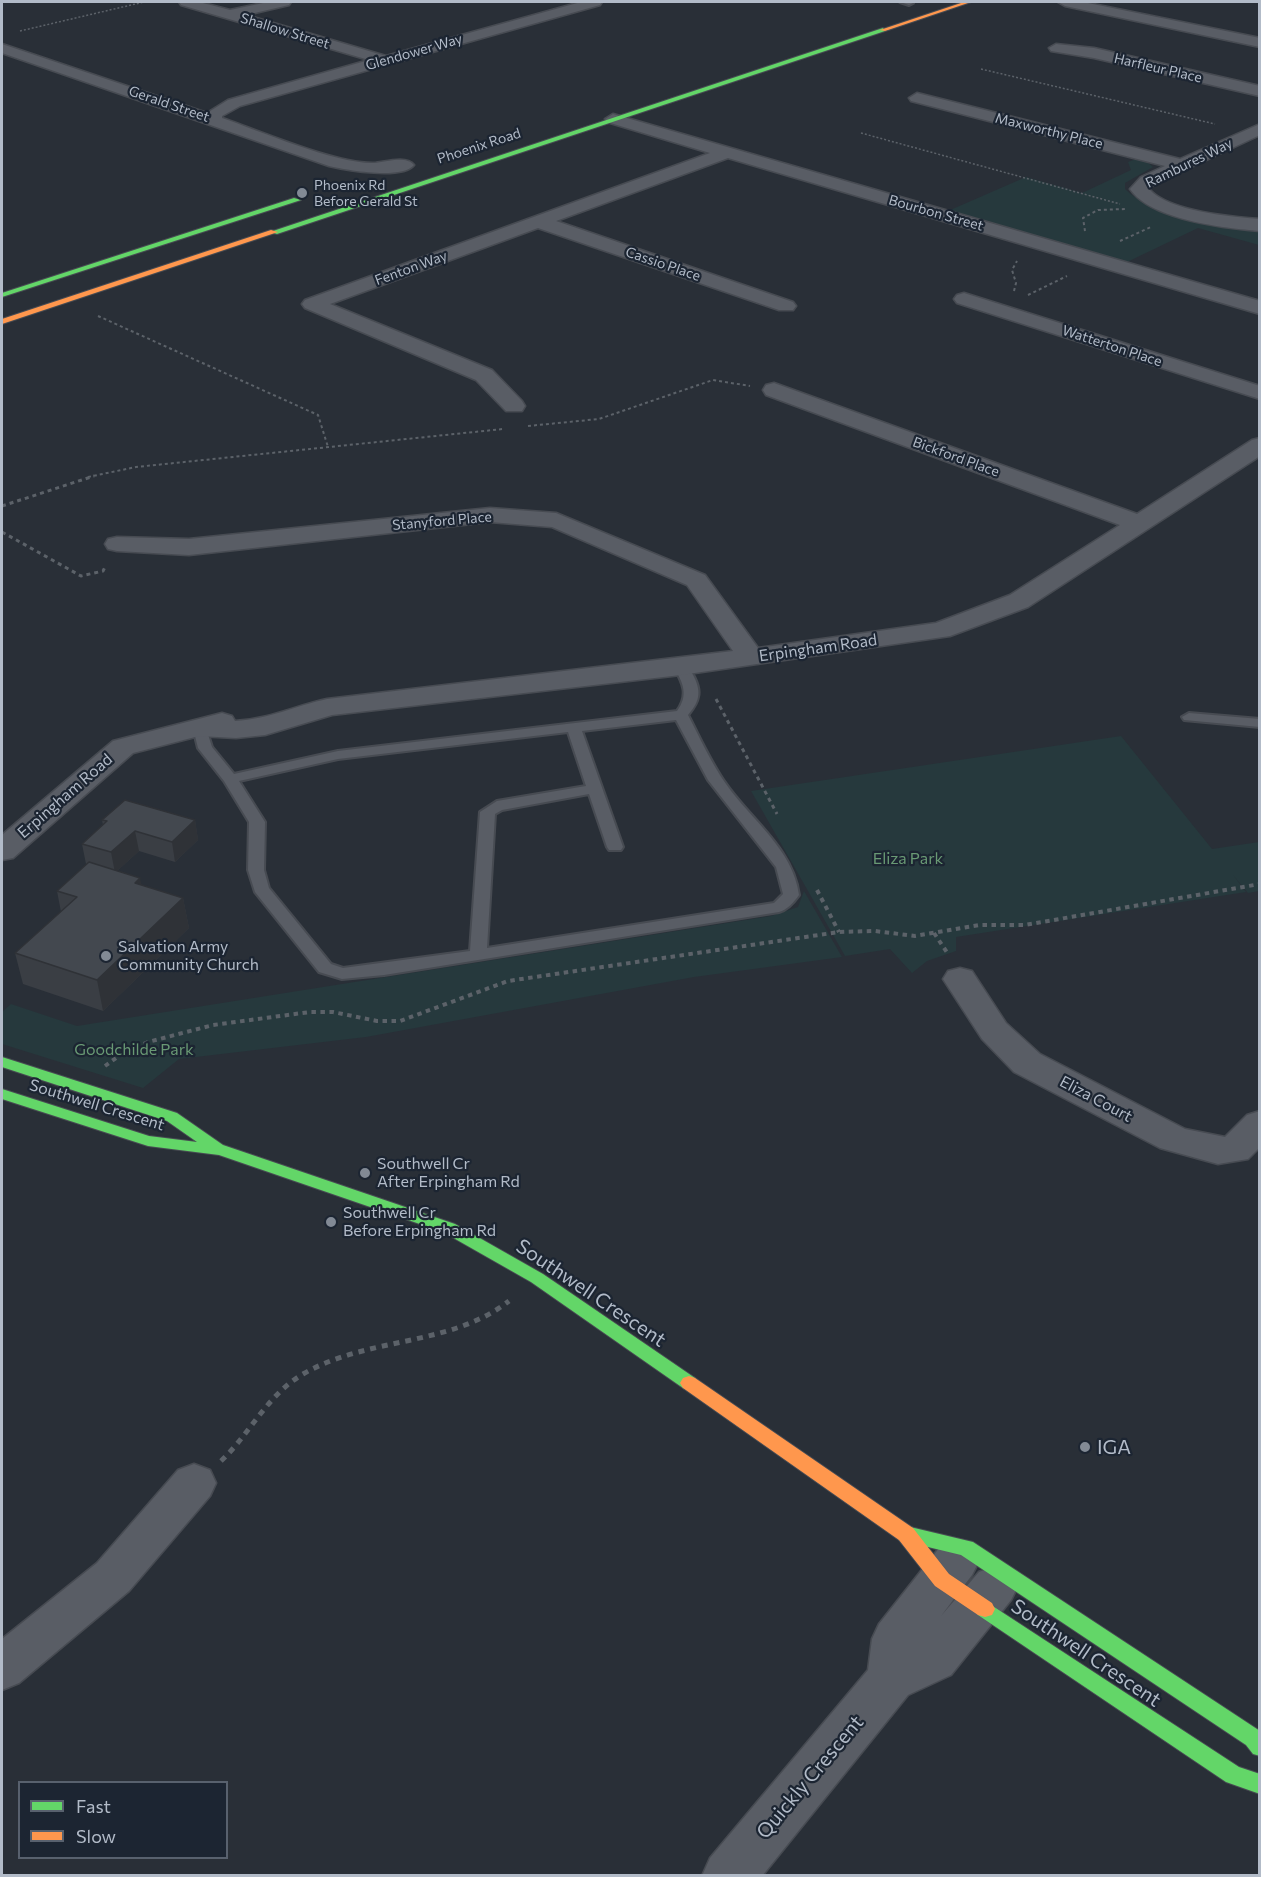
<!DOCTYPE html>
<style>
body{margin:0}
#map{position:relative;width:1261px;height:1877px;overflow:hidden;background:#292f37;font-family:Commissioner,sans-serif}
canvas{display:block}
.frame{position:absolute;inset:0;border:3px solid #b2bbc8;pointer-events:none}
.legend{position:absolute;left:18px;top:1781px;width:210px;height:78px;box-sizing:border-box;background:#1c2532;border:2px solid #58616e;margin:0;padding:8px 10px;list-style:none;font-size:18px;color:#b2bbc8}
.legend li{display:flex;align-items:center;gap:12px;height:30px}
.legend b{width:30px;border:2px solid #58616e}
</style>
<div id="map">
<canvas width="1261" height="1877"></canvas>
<div class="frame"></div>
<ul class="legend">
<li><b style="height:8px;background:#63d668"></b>Fast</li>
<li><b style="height:8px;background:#ff974d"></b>Slow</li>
</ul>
</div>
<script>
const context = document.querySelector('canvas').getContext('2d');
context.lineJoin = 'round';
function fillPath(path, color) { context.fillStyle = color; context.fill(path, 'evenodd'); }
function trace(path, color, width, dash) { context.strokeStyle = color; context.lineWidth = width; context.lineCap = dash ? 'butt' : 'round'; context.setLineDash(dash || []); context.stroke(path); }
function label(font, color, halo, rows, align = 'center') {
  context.font = font + ' Commissioner,sans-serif'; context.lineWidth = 4.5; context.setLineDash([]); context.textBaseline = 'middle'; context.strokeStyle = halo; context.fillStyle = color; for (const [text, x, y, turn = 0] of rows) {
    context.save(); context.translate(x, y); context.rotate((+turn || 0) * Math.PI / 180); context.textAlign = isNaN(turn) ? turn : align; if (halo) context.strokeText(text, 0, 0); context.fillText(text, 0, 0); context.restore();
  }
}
fillPath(new Path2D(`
 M1136,159l10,2 7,6 -28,16v6c28,27 96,40 134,42v14l-61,-17 -73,35 -177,-52 78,-34 56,16 49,-23 -3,-8z
 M1121,736l91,113 47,-7v49l-11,2 -15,-18 13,17 -290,45v14l-29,10 -15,12 -22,-24 -45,7 -94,-165z
 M804,891l38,66 -148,20 -328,60 -187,22 -36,29 -141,-44v-32l9,-8 66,22 694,-110 27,-9z`), '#26393d');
const lane = new Path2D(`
 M900,2h11l2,1 -4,2z
 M681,663c10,3 20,24 17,34 -1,7 -6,13 -10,18 12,23 23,48 38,69 25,36 67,65 73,111 -5,7 -12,15 -20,17l-395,63 -42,4 -23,-7 -64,-80 -7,-22 1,-48 -25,-41 -26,-33 -5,-20 2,-3h10l7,22 22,27 104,-23 339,-40c12,-16 6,-28 -3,-44zM676,720l32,60 68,87 7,27 -9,9 -287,45 8,-134 7,-4 87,-16 18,53 2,3h12l2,-3 -41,-116zM568,732l18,54 -89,15 -17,11 -10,139 -127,17 -12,-4 -62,-76 -5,-18 1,-48 -26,-41 99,-22z
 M1189,713l71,6v8l-76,-7 -2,-3z`);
const street = new Path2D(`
 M179,2h20l31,8 38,-8h23l-2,3 -43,10 140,41 195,-54h21l-2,3 -360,101 -18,10v2c38,13 114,46 152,45 11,-1 32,-8 40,2 -12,15 -68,5 -85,1l-327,-113v-9l205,69 21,-13 141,-40 -188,-55z
 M1058,2h25l177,36v9l-195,-41z
 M1056,44l38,4 166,38v10l-166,-38 -43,-7 -2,-3z
 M917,93l263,66 80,-35v11l-107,50 -4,4c19,22 82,28 111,30v12c-36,-3 -109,-11 -130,-42l11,-12 24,-11 -254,-65 -2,-3z
 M613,114l647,187v13l-532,-156 -172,63 237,81 3,4 -3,4h-14l-241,-82 -208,76 162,66 30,31 3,5 -3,5h-16l-30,-31 -171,-72 -3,-4 3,-4 405,-147 -103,-31 -2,-3z
 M964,293l296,93v13l-303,-96 -3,-4 3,-4z
 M774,383l363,131 115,-74 8,-2v18l-232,151 -78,29 -269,39 -349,40 -67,20 -29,3 -37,-2 -66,17 -120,105 -11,2v-25l111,-94 109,-28 10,3 3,5c34,-2 60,-15 92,-22l406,-48 -46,-66 -135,-58 -62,-5 -301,33 -72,-4 -9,-2 -3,-5 3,-5 9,-2 72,2 301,-31 66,5 149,62 53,73 178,-25 74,-28 110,-70 -354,-130 -3,-5 3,-5z
 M960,968l12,3 34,52 34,31 145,75 40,8 22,-22 13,-4v36l-12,12 -30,5 -58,-16 -146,-76 -32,-33 -39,-60 5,-8z
 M194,1464l16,6 6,13 -6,13 -81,95 -110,92 -17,7v-51l95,-76 81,-93z
 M956,1541l16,6 7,14 -7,14 -31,41 38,-44 16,-6 16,6 7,14 -7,14 -60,75 -43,20 -146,181h-60l8,-18 158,-188 4,-31 7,-15 61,-77z`);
const fast = new Path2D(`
 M883,28l2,3 -608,203 -7,-2z
 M294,198l7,2 -299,97v-4z
 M2,1057l175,56 46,32 232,79 88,50 152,104 3,5 -3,5 -6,2 -6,-2 -152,-106 -88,-50 -224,-77 -71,-9 -146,-47v-10l147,47 48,6 -30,-21 -165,-54z
 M906,1526l67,16 287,189v25l-7,-2 -7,-9 -285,-190 -62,-15 -2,-6 2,-6z
 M985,1601l254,166 21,7v20l-34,-12 -248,-167 -3,-6 3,-6z`);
const slow = new Path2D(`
 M964,2h7l-86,29 -5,-1z
 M271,230l7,2 -276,92v-5z
 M689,1376l6,2 218,150 36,46 43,29 3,6 -3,6 -7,2 -7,-2 -43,-29 -36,-46 -216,-152 -3,-5 3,-5z`);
trace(lane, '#474b52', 4);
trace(street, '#474b52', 3);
trace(fast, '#474b52', 2);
trace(slow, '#474b52', 2);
trace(new Path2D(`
 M20,31l124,-29
 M981,69l234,55
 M861,133l259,71`), '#5c6269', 1.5, [2, 2]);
trace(new Path2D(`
 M1085,231l-2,-13 15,-8 28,-1
 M1120,241l31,-14
 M1014,291l2,-8 -4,-13 5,-9
 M1028,295l39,-19
 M98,316l220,99 10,32
 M528,426l71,-7 114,-39 37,6
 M88,477l48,-10 367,-38`), '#5c6269', 2, [3, 3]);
trace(new Path2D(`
 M2,506l92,-30
 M2,532l79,44 22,-5 3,-6
 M716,699l61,115`), '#5c6269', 3, [4, 4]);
trace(new Path2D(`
 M817,890l22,42
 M934,933l14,21
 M105,1066l18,-13 25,-11 65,-17 97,-13h23l44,9h23l108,-40 331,-49 36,-1 40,5 64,-11h46l235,-41`), '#5c6269', 4, [4.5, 4.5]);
trace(new Path2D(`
 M221,1461c29,-27 46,-66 82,-87 66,-38 147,-27 206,-73`), '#5c6269', 5, [6, 6]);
fillPath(lane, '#595d65');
fillPath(street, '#595d65');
fillPath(fast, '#63d668');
fillPath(slow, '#ff974d');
fillPath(new Path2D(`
 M102,820h93l3,20 -23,22 -36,-11 -22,20 24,14 42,13 6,30 -86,83 -80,-27 -8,-31 46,-41 -4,-21 30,-27h-1l-4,-20 21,-19z`), '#3a3e44');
fillPath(new Path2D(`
 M195,820l3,20 -23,22 -3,-20z
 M135,831l4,20 -24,22 -4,-21z
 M140,878l6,30 -11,-25z
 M183,898l6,30 -86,83 -6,-31z`), '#2f3237');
const building = new Path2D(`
 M125,800l70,20 -23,22 -37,-11 -24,21 -29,-8 25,-23 -5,-1z
 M89,862l51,16 -5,5 48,15 -86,82 -82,-27 62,-56 -20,-6z`);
fillPath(building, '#43484f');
trace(building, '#2f3237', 1.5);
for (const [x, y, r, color] of [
 [302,193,6,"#828a95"],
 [106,956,6,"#828a95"],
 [365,1173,6,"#828a95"],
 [331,1222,6,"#828a95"],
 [1085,1447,6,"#828a95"]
]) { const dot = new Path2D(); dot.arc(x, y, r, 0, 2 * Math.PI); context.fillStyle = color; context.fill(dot); trace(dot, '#1c2532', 2); }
label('14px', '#b2bbc8', '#1c2532', [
 ["Shallow Street",285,31,17],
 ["Glendower Way",414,52,-16],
 ["Harfleur Place",1158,68,13],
 ["Gerald Street",169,104,19],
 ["Maxworthy Place",1049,131,14],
 ["Phoenix Road",479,146,-18],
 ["Rambures Way",1189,163,-26],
 ["Bourbon Street",936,213,16],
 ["Cassio Place",663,264,19],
 ["Fenton Way",411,268,-20],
 ["Watterton Place",1112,346,18],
 ["Bickford Place",956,457,20],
 ["Stanyford Place",442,521,-5]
]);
label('14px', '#b2bbc8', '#1c2532', [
 ["Phoenix Rd",314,185],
 ["Before Gerald St",314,201]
], 'left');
label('16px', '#b2bbc8', '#1c2532', [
 ["Erpingham Road",818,648,-8],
 ["Erpingham Road",65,796,-41],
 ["Eliza Court",1096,1099,28],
 ["Southwell Crescent",97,1105,17]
]);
label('16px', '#699974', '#1c2532', [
 ["Eliza Park",908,859],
 ["Goodchilde Park",134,1050]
]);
label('16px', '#b2bbc8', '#1c2532', [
 ["Salvation Army",118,947],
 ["Community Church",118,965],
 ["Southwell Cr",377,1164],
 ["After Erpingham Rd",377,1182],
 ["Southwell Cr",343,1213],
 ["Before Erpingham Rd",343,1231]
], 'left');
label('20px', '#b2bbc8', '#1c2532', [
 ["Southwell Crescent",591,1293,34],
 ["Southwell Crescent",1086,1653,34],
 ["Quickly Crescent",810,1777,-50]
]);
label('20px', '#b2bbc8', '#1c2532', [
 ["IGA",1097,1447]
], 'left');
</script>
